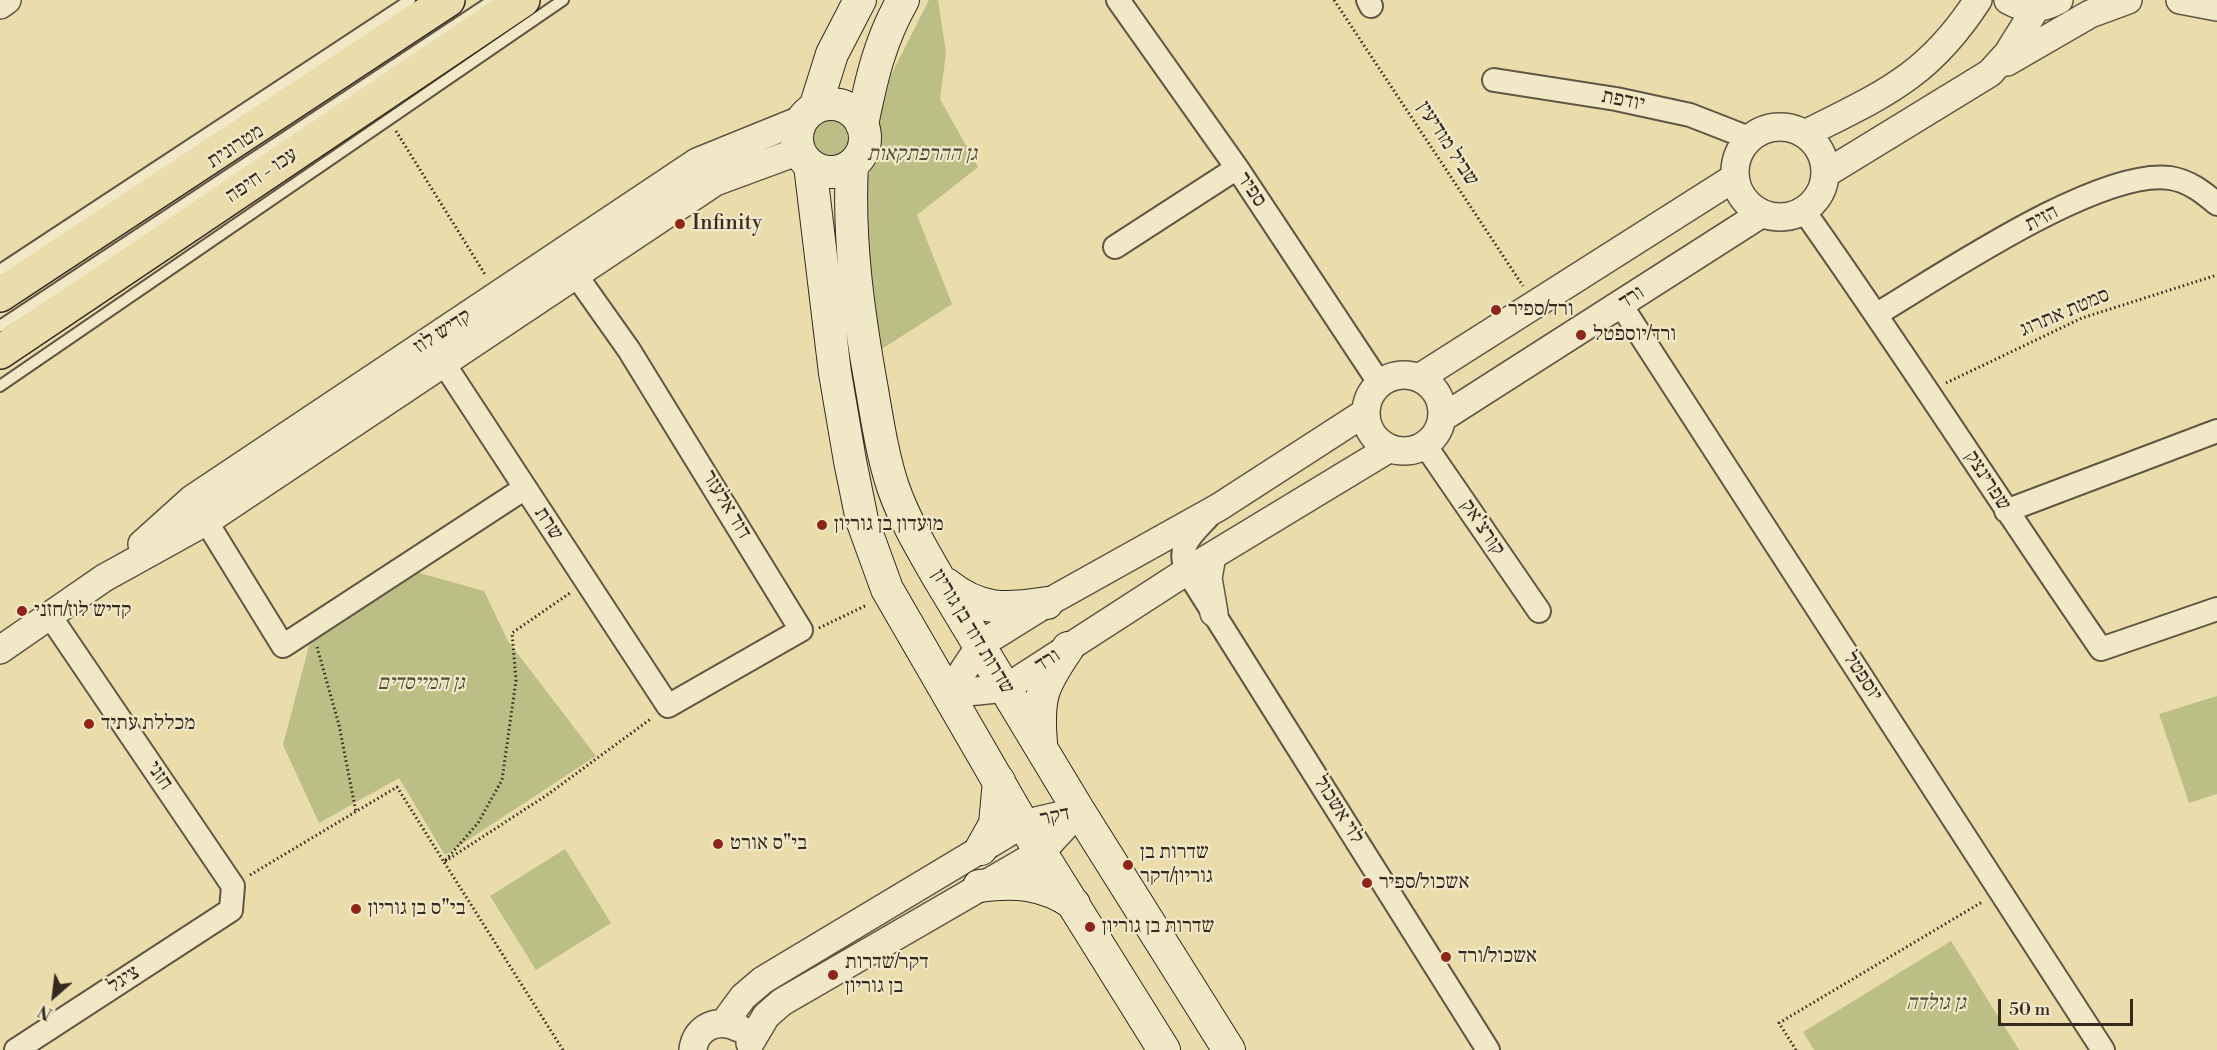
<!DOCTYPE html>
<meta charset="utf-8">
<style>
body{margin:0}
#map{position:relative;width:2217px;height:1050px;overflow:hidden;background:#eadcab;font-family:"Libre Bodoni",serif}
canvas{display:block}
.north{position:absolute;left:24px;top:966px;width:60px;height:60px;-webkit-text-stroke:4px #f1e8c8;paint-order:stroke;rotate:208deg;font-size:16px;font-weight:700;line-height:24px;text-align:center;color:#332921}
.north::after{content:'';display:block;margin:auto;width:21px;height:27px;background:#332921;clip-path:polygon(50% 0,100% 100%,50% 72%,0 100%)}
.scale{position:absolute;left:1998px;top:999px;width:135px;height:27px;box-sizing:border-box;border:3px solid #332921;border-top:0;padding-left:8px;font-size:18px;line-height:21px;white-space:nowrap;color:#332921;-webkit-text-stroke:4px #f1e8c8;paint-order:stroke}
</style>
<div id="map">
<canvas width="2217" height="1050"></canvas>
<div class="north">N</div>
<div class="scale">50 m</div>
</div>
<script>
const context = document.querySelector('canvas').getContext('2d');
context.lineJoin = 'round';
function fillPath(path, color) { context.fillStyle = color; context.fill(path, 'evenodd'); }
function trace(path, color, width, dash) { context.strokeStyle = color; context.lineWidth = width; context.lineCap = dash ? 'butt' : 'round'; context.setLineDash(dash || []); context.stroke(path); }
function label(font, color, halo, rows, align = 'center') {
  context.font = font + ' "Libre Bodoni","Frank Ruhl Libre",serif'; context.lineWidth = 4.5; context.setLineDash([]); context.textBaseline = 'middle'; context.strokeStyle = halo; context.fillStyle = color; for (const [text, x, y, turn = 0] of rows) {
    context.save(); context.translate(x, y); context.rotate((+turn || 0) * Math.PI / 180); context.textAlign = isNaN(turn) ? turn : align; if (halo) context.strokeText(text, 0, 0); context.fillText(text, 0, 0); context.restore();
  }
}
fillPath(new Path2D(`
 M929,0h9l8,53 -6,46 38,68 -61,48 35,89 -78,50 -10,-98 4,-78 13,-39 -2,-26 12,-38z
 M809 138a22 22 0 1 1 44 0a22 22 0 1 1-44 0Z
 M416,572l68,19 24,50 88,115 -151,99 -46,-77 -80,45 -36,-78 28,-107z
 M2217,696v98l-28,9 -30,-89z
 M565,849l46,74 -75,47 -46,-74z
 M1951,941l68,109h-205l-11,-18z`), '#bcbf85');
const service = new Path2D(`
 M0,270l410,-270
 M0,326l493,-326
 M0,386l563,-386`);
const minor = new Path2D(`
 M1118,0l119,168 143,216
 M1368,0l3,6
 M1494,80l122,19 74,16 59,23
 M1804,211c102,144 197,293 297,438l116,-40
 M1115,247l122,-79
 M1621,305l482,745
 M1877,314c64,-38 222,-146 293,-136 19,3 33,14 47,26
 M435,350l233,356 133,-76 -172,-280 -63,-89
 M1425,445l114,166
 M198,508l85,138 242,-158
 M2006,511l211,-80
 M1207,518c-16,17 -31,29 -20,53l301,479
 M16,1050l215,-140 2,-24 -183,-270`);
const tertiary = new Path2D(`
 M2008,0c17,10 33,10 51,0
 M2180,0l37,7
 M0,5l7,-5
 M2007,62l83,-48 38,-14
 M1735 172a45 45 0 1 1 90 0a45 45 0 1 1-90 0Z
 M1805,134c79,-40 123,-57 173,-134
 M1825,174l165,-101 18,-20 28,-45
 M1366 413a38 38 0 1 1 76 0a38 38 0 1 1-76 0Z
 M1419,378l315,-200
 M1442,418l319,-204
 M142,544l50,-45 505,-337 106,-43
 M1212,556l-4,22 6,35
 M0,650l104,-72 103,-57 508,-339 84,-31
 M948,694l58,-6 181,-117 203,-123
 M948,694l33,-50 66,-41 172,-96 147,-95
 M724,1023l19,-26 20,-17 260,-156 56,-13
 M750,1043l16,-27 16,-14 259,-150 38,-41
 M693,1050c2,-23 26,-33 46,-22`);
const secondary = new Path2D(`
 M797 138a34 34 0 1 1 68 0a34 34 0 1 1-68 0Z
 M815,108l17,-54 28,-54
 M862,125c9,-45 18,-85 41,-125
 M810,165l25,208 15,88 12,59 25,69 136,235 141,226
 M852,165c-4,74 6,146 19,219 6,34 11,70 22,103 11,32 29,62 45,90l141,234 150,239
 M946,584c35,28 59,25 101,19
 M1041,743c-4,-46 1,-57 27,-95
 M981,849l14,-25 4,-43
 M979,886c35,-5 65,-3 95,18`);
const trunk = new Path2D(`
 M0,295l448,-295
 M0,352l523,-352`);
trace(service, '#615644', 14);
trace(minor, '#615644', 26);
trace(tertiary, '#615644', 30);
trace(secondary, '#332921', 34);
trace(trunk, '#332921', 36);
trace(new Path2D(`
 M1334,0l189,286
 M396,131l90,145
 M1946,383l136,-65 135,-43
 M819,628l48,-23
 M317,647l22,78 17,87
 M250,875l147,-88 47,75 103,-67 105,-77
 M563,1050l-119,-188 34,-39 24,-43 14,-100 -4,-47 58,-40
 M1796,1050l-17,-27 203,-121`), '#332921', 3, [1.5, 3]);
trace(service, '#f1e8c8', 10);
trace(minor, '#f1e8c8', 22);
trace(tertiary, '#f1e8c8', 27);
trace(secondary, '#f1e8c8', 32);
trace(trunk, '#eadcab', 33);
for (const [x, y, r, color] of [
 [680,224,6,"#8f2418"],
 [1496,310,6,"#8f2418"],
 [1581,335,6,"#8f2418"],
 [822,525,6,"#8f2418"],
 [22,611,6,"#8f2418"],
 [89,724,6,"#8f2418"],
 [718,844,6,"#8f2418"],
 [1128,865,6,"#8f2418"],
 [1367,883,6,"#8f2418"],
 [356,909,6,"#8f2418"],
 [1090,927,6,"#8f2418"],
 [1446,957,6,"#8f2418"],
 [833,975,6,"#8f2418"]
]) { const dot = new Path2D(); dot.arc(x, y, r, 0, 2 * Math.PI); context.fillStyle = color; context.fill(dot); trace(dot, '#f1e8c8', 2); }
label('21px', '#332921', '#f1e8c8', [
 ["יודפת",1623,101,11],
 ["שביל מודיעין",1447,144,57],
 ["מטרונית",236,147,-33],
 ["עכו - חיפה",262,176,-34],
 ["ספיר",1251,190,56],
 ["הזית",2042,219,-27],
 ["ורד",1632,298,-33],
 ["סמטת אתרוג",2065,313,-23],
 ["קדיש לוז",443,332,-33],
 ["שפרינצק",1987,481,57],
 ["דוד אלעזר",726,505,59],
 ["שרת",548,524,57],
 ["קורצ'אק",1482,528,56],
 ["שדרות דוד בן גוריון",972,632,59],
 ["ורד",1048,661,-33],
 ["יוספטל",1862,677,57],
 ["חזני",159,776,56],
 ["לוי אשכול",1338,810,58],
 ["דקר",1055,817,-12],
 ["ציגל",124,980,-33]
]);
label('italic 21px', '#554e3a', '#f1e8c8', [
 ["גן ההרפתקאות",922,155],
 ["גן המייסדים",421,684],
 ["גן גולדה",1936,1004]
]);
label('21px', '#332921', '#f1e8c8', [
 ["Infinity",692,224],
 ["ורד/ספיר",1508,310],
 ["ורד/יוספטל",1593,335],
 ["מועדון בן גוריון",834,525],
 ["קדיש לוז/חזני",34,611],
 ["מכללת עתיד",101,724],
 ["בי\"ס אורט",730,844],
 ["שדרות בן",1140,853],
 ["גוריון/דקר",1140,877],
 ["אשכול/ספיר",1379,883],
 ["בי\"ס בן גוריון",368,909],
 ["שדרות בן גוריון",1102,927],
 ["אשכול/ורד",1458,957],
 ["דקר/שדרות",845,963],
 ["בן גוריון",845,987]
], 'left');
</script>
